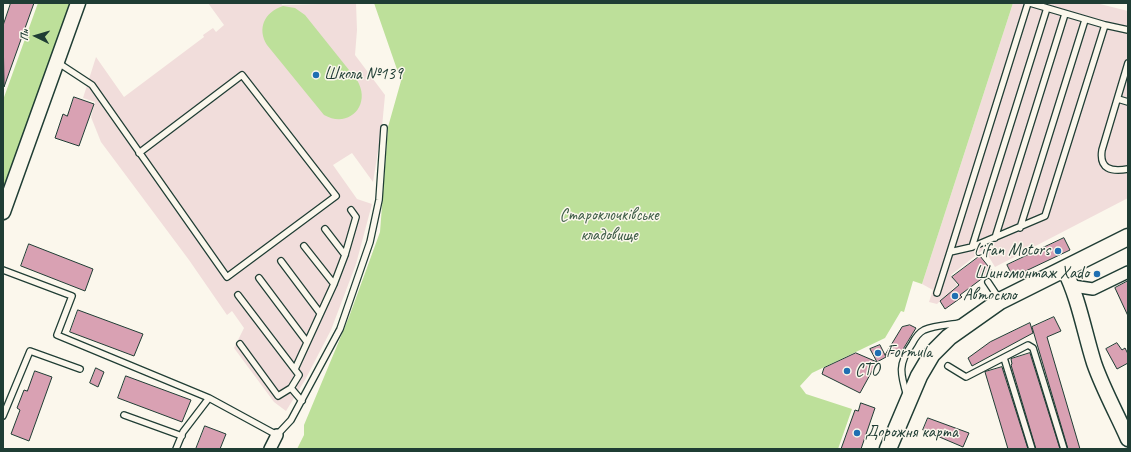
<!DOCTYPE html>
<meta charset="utf-8">
<style>
body{margin:0}
#map{position:relative;width:1131px;height:452px;overflow:hidden;background:#fbf7ec;font-family:Caveat,sans-serif}
canvas{display:block}
.frame{position:absolute;inset:0;border:4px solid #1f3d34;pointer-events:none}
.north{position:absolute;left:16px;top:16px;width:40px;height:40px;-webkit-text-stroke:3px #fbf7ec;paint-order:stroke;rotate:275deg;font-size:11px;font-weight:700;line-height:16px;text-align:center;color:#1f3d34}
.north::after{content:'';display:block;margin:auto;width:14px;height:18px;background:#1f3d34;clip-path:polygon(50% 0,100% 100%,50% 72%,0 100%)}
</style>
<div id="map">
<canvas width="1131" height="452"></canvas>
<div class="frame"></div>
<div class="north">Пн</div>
</div>
<script>
const context = document.querySelector('canvas').getContext('2d');
context.lineJoin = 'round';
function fillPath(path, color) { context.fillStyle = color; context.fill(path, 'evenodd'); }
function trace(path, color, width, dash) { context.strokeStyle = color; context.lineWidth = width; context.lineCap = dash ? 'butt' : 'round'; context.setLineDash(dash || []); context.stroke(path); }
function label(font, color, halo, rows, align = 'center') {
  context.font = font + ' Caveat,sans-serif'; context.lineWidth = 3; context.setLineDash([]); context.textBaseline = 'middle'; context.strokeStyle = halo; context.fillStyle = color; for (const [text, x, y, turn = 0] of rows) {
    context.save(); context.translate(x, y); context.rotate((+turn || 0) * Math.PI / 180); context.textAlign = isNaN(turn) ? turn : align; if (halo) context.strokeText(text, 0, 0); context.fillText(text, 0, 0); context.restore();
  }
}
fillPath(new Path2D(`
 M208,3h73l1,2 74,-2 1,27 -2,25 30,40 -3,32 -9,55 -21,-29 -19,12 24,34 15,5 -16,60 -25,66 -26,50 -19,31 -12,-9 -40,-54 10,-20 -12,-17 -5,4 -38,-55 -88,-118 -10,-25 4,-15 -12,-4 13,-41 28,40 80,-60 -1,-2 10,-7 3,4 8,-7z
 M1013,3h83l32,8v187l-133,69 -11,-18 -33,26 6,10 -20,19 -8,-2 4,-12 -11,-6z`), '#f1dddb');
fillPath(new Path2D(`
 M38,3h34l-69,187v-90z
 M374,3h639l-91,281 -9,-3 -9,31 -3,-1 -16,27 -73,35 -12,13 6,8 46,15 -14,40h-541l7,-14v-10l45,-108 31,-85 8,-105 13,-46z
 M283,6l12,2 10,7 52,65c15,25 -8,49 -33,35l-57,-70c-10,-16 -3,-33 16,-39z`), '#bde09a');
const building = new Path2D(`
 M11,3h23l-30,84 -1,-61z
 M74,97l20,7 -15,42 -24,-8 8,-24 4,2z
 M1064,238l6,12 -57,27 -6,-12z
 M29,244l64,25 -8,22 -64,-25z
 M980,256l12,15 -32,24 2,2 -17,12 -5,-8 19,-16 -7,-8z
 M1128,281v35l-13,-28z
 M78,310l65,24 -9,22 -64,-24z
 M1054,317l7,14 -14,6 33,112h-12l-36,-122z
 M1030,323l3,10 -61,33 -4,-8 22,-16z
 M910,325l6,3 -14,23 -17,4 17,-28z
 M1117,343l5,7 3,-2 3,6v9l-11,6 -11,-20z
 M880,345l6,12 -9,5 -7,-13z
 M856,353l21,9 -17,31 -38,-19 2,-6z
 M1030,353l30,96h-24l-25,-84 1,-1 -1,-5z
 M1002,367l26,82h-20l-23,-77z
 M96,368l8,4 -6,15 -8,-4z
 M35,371l17,6 -23,64 -18,-7 9,-24 -3,-2 7,-18 3,1z
 M126,376l65,24 -9,22 -64,-24z
 M861,403l14,5 -14,41h-20l14,-39 3,1z
 M928,418l41,15 -6,14 -40,-17z
 M205,426l21,8 -6,15h-24z`);
fillPath(building, '#d9a1b3');
trace(building, '#1f3d34', 1);
const service = new Path2D(`
 M1030,3l75,22 23,5
 M57,62l35,23 135,192 109,-81 -94,-121 -103,78
 M1128,63l-26,87c-3,19 9,22 26,19
 M1118,99l10,3
 M1020,228l65,-208
 M325,229l20,26
 M995,238l70,-224
 M304,246l30,38
 M972,247l75,-239
 M950,252l78,-249
 M281,261l39,52
 M3,270l69,26 -15,39 152,63
 M259,278l48,64
 M988,282l12,18
 M937,293l13,-41 22,-5 73,-31 60,-191
 M238,295l61,80 -8,13 -13,8 -38,-52
 M1004,358l28,91
 M948,366l18,11 62,-32 5,3 31,101
 M295,369l39,-85 11,-29 11,-38 -5,-7
 M291,388l11,13
 M907,396c-7,-23 -9,-32 5,-52 3,-6 6,-11 12,-14 11,-5 25,-5 36,-7
 M124,415l58,21
 M3,416l27,-65 50,18
 M176,449l7,-17 26,-34 68,37 14,-15 49,-91 30,-87 9,-42 5,-72`);
const minor = new Path2D(`
 M1073,286l20,3 35,-17
 M270,449l7,-14`);
const tertiary = new Path2D(`
 M3,212l75,-209
 M1064,269c15,30 20,62 30,94 9,26 23,51 34,76`);
const secondary = new Path2D(`
 M888,449l31,-73 13,-22 17,-17 51,-36 128,-64`);
trace(service, '#1f3d34', 8);
trace(minor, '#1f3d34', 14);
trace(tertiary, '#1f3d34', 17);
trace(secondary, '#1f3d34', 19);
trace(service, '#fbf7ec', 5.5);
trace(minor, '#fbf7ec', 11);
trace(tertiary, '#fbf7ec', 14);
trace(secondary, '#fbf7ec', 16);
for (const [x, y, r, color] of [
 [316,75,4,"#1f6fb2"],
 [1058,251,4,"#1f6fb2"],
 [1097,274,4,"#1f6fb2"],
 [955,296,4,"#1f6fb2"],
 [878,353,4,"#1f6fb2"],
 [847,371,4,"#1f6fb2"],
 [857,433,4,"#1f6fb2"]
]) { const dot = new Path2D(); dot.arc(x, y, r, 0, 2 * Math.PI); context.fillStyle = color; context.fill(dot); trace(dot, '#fbf7ec', 1.5); }
label('17px', '#1f3d34', '#fbf7ec', [
 ["Школа №139",324,75],
 ["Lifan Motors",1050,251,"right"],
 ["Шиномонтаж Xado",1089,274,"right"],
 ["Автоскло",963,296],
 ["Formula",886,353],
 ["СТО",855,371],
 ["Дорожня карта",865,433]
], 'left');
label('17px', '#3f5e48', '#fbf7ec', [
 ["Староклочківське",609,216],
 ["кладовище",609,236]
]);
</script>
